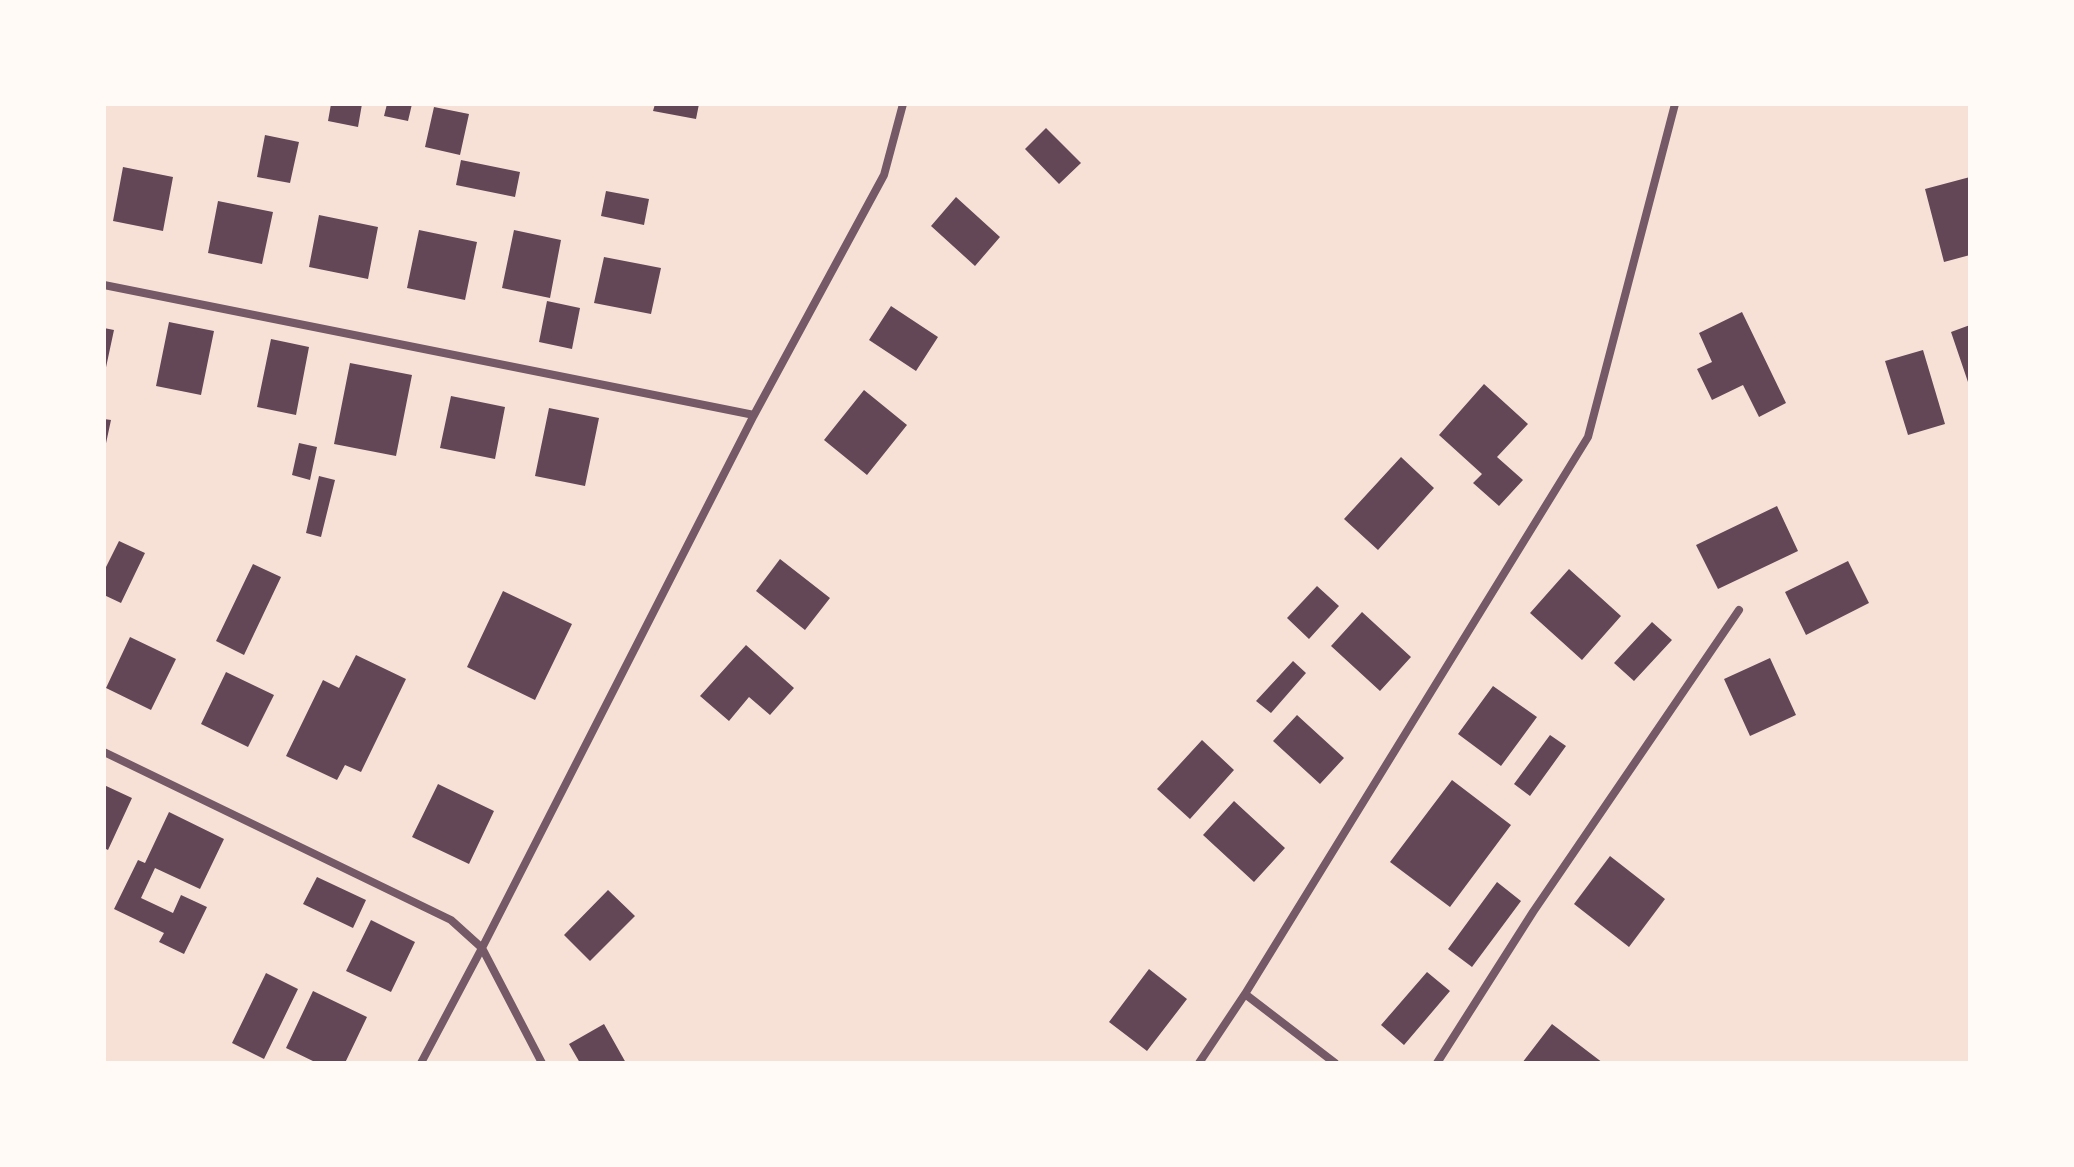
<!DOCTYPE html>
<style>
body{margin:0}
#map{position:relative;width:2074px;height:1167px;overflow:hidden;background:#f7e1d7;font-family:"PT Sans Narrow",sans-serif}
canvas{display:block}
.frame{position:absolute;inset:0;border:106px solid #fffaf5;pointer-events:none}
</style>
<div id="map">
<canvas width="2074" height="1167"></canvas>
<div class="frame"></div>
</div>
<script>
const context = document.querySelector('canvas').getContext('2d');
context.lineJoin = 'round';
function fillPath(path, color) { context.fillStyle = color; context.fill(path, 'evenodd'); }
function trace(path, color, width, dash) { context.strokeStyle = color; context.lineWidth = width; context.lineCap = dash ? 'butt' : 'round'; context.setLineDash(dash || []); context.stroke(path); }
fillPath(new Path2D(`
 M331,104h31l-4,23 -30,-6z
 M387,104h25l-4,17 -24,-5z
 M655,104h44l-3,15 -43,-8z
 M434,107l35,7 -9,41 -35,-8z
 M1046,128l35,35 -22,21 -34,-35z
 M265,135l34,7 -9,41 -33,-6z
 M461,160l59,12 -5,25 -59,-12z
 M123,167l50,10 -10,54 -50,-10z
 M1970,177v78l-26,7 -19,-73z
 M606,191l43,8 -5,26 -43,-9z
 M956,197l44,40 -25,29 -44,-40z
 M218,201l55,11 -11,52 -54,-11z
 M319,215l59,12 -10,52 -59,-12z
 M419,230l58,12 -12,58 -58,-12z
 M514,230l47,10 -11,58 -48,-10z
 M604,257l57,11 -10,46 -57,-11z
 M547,301l33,7 -8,41 -33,-7z
 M891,306l47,31 -22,34 -47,-31z
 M1742,312l44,91 -27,14 -16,-32 -31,15 -15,-31 15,-7 -13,-29z
 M169,322l45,9 -13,64 -45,-9z
 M1970,325v60h-1l-18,-53z
 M104,328l10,2 -9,42h-1z
 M271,339l38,8 -13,68 -39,-8z
 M1923,350l22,74 -37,11 -23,-74z
 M350,363l62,12 -16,81 -62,-12z
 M1484,384l44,40 -31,33 26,23 -24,26 -26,-23 9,-9 -43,-39z
 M864,390l43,35 -40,50 -43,-35z
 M451,396l54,11 -10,52 -55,-11z
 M549,408l50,10 -14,68 -50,-10z
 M104,419l7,1 -6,28h-1z
 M299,443l18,4 -7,33 -18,-5z
 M1401,457l33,31 -56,62 -34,-31z
 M319,476l16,4 -14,57 -15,-4z
 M1777,506l21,45 -80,38 -22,-44z
 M119,541l26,12 -24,50 -17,-8v-24z
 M780,559l50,39 -25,32 -49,-39z
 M1848,561l21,42 -63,32 -21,-43z
 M253,564l28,13 -37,78 -28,-14z
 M1569,569l52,47 -39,44 -52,-47z
 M1317,586l22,20 -30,33 -22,-21z
 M503,591l69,33 -37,76 -68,-33z
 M1362,612l49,45 -31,34 -49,-45z
 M1652,622l20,18 -38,41 -20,-18z
 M130,637l46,22 -25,51 -45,-22z
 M746,645l48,43 -24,27 -21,-18 -20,24 -29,-25z
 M356,655l50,24 -45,93 -16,-7 -8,15 -51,-24 37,-76 16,8z
 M1770,658l26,57 -46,21 -26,-57z
 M1293,661l13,12 -35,40 -15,-12z
 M226,672l48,23 -26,52 -47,-23z
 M1493,686l44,31 -36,49 -43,-32z
 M1297,715l47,43 -24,26 -47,-43z
 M1550,735l16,11 -36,50 -16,-12z
 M1202,740l32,30 -44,49 -33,-30z
 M1452,780l59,45 -61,82 -60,-45z
 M438,784l56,27 -25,53 -57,-27z
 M104,785l28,13 -24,52 -4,-2z
 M1234,801l51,47 -31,34 -51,-47z
 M169,812l55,27 -24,50 -45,-21 -14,30 32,15 8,-18 26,12 -23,47 -25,-12 5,-9 -50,-24 24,-49 7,3z
 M1610,856l55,43 -36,48 -55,-43z
 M317,877l49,23 -13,28 -50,-24z
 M1497,882l24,19 -49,66 -24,-18z
 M608,890l27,26 -45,45 -26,-26z
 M371,920l44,22 -24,50 -45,-21z
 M1149,969l38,30 -40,52 -38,-29z
 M1427,972l23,19 -46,54 -23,-20z
 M266,973l32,16 -34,70 -32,-16z
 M313,991l54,26 -22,46h-28l-31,-15z
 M604,1024l22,39h-46l-11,-19z
 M1552,1024l51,39h-81z`), '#644757');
trace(new Path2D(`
 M104,285l650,130
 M104,752l347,168 31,28 60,115
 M421,1063l61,-115 272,-533 130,-240 19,-71
 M1199,1063l46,-69
 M1335,1063l-90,-69 343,-557 87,-333
 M1437,1063l96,-151 206,-302`), '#755966', 8);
</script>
